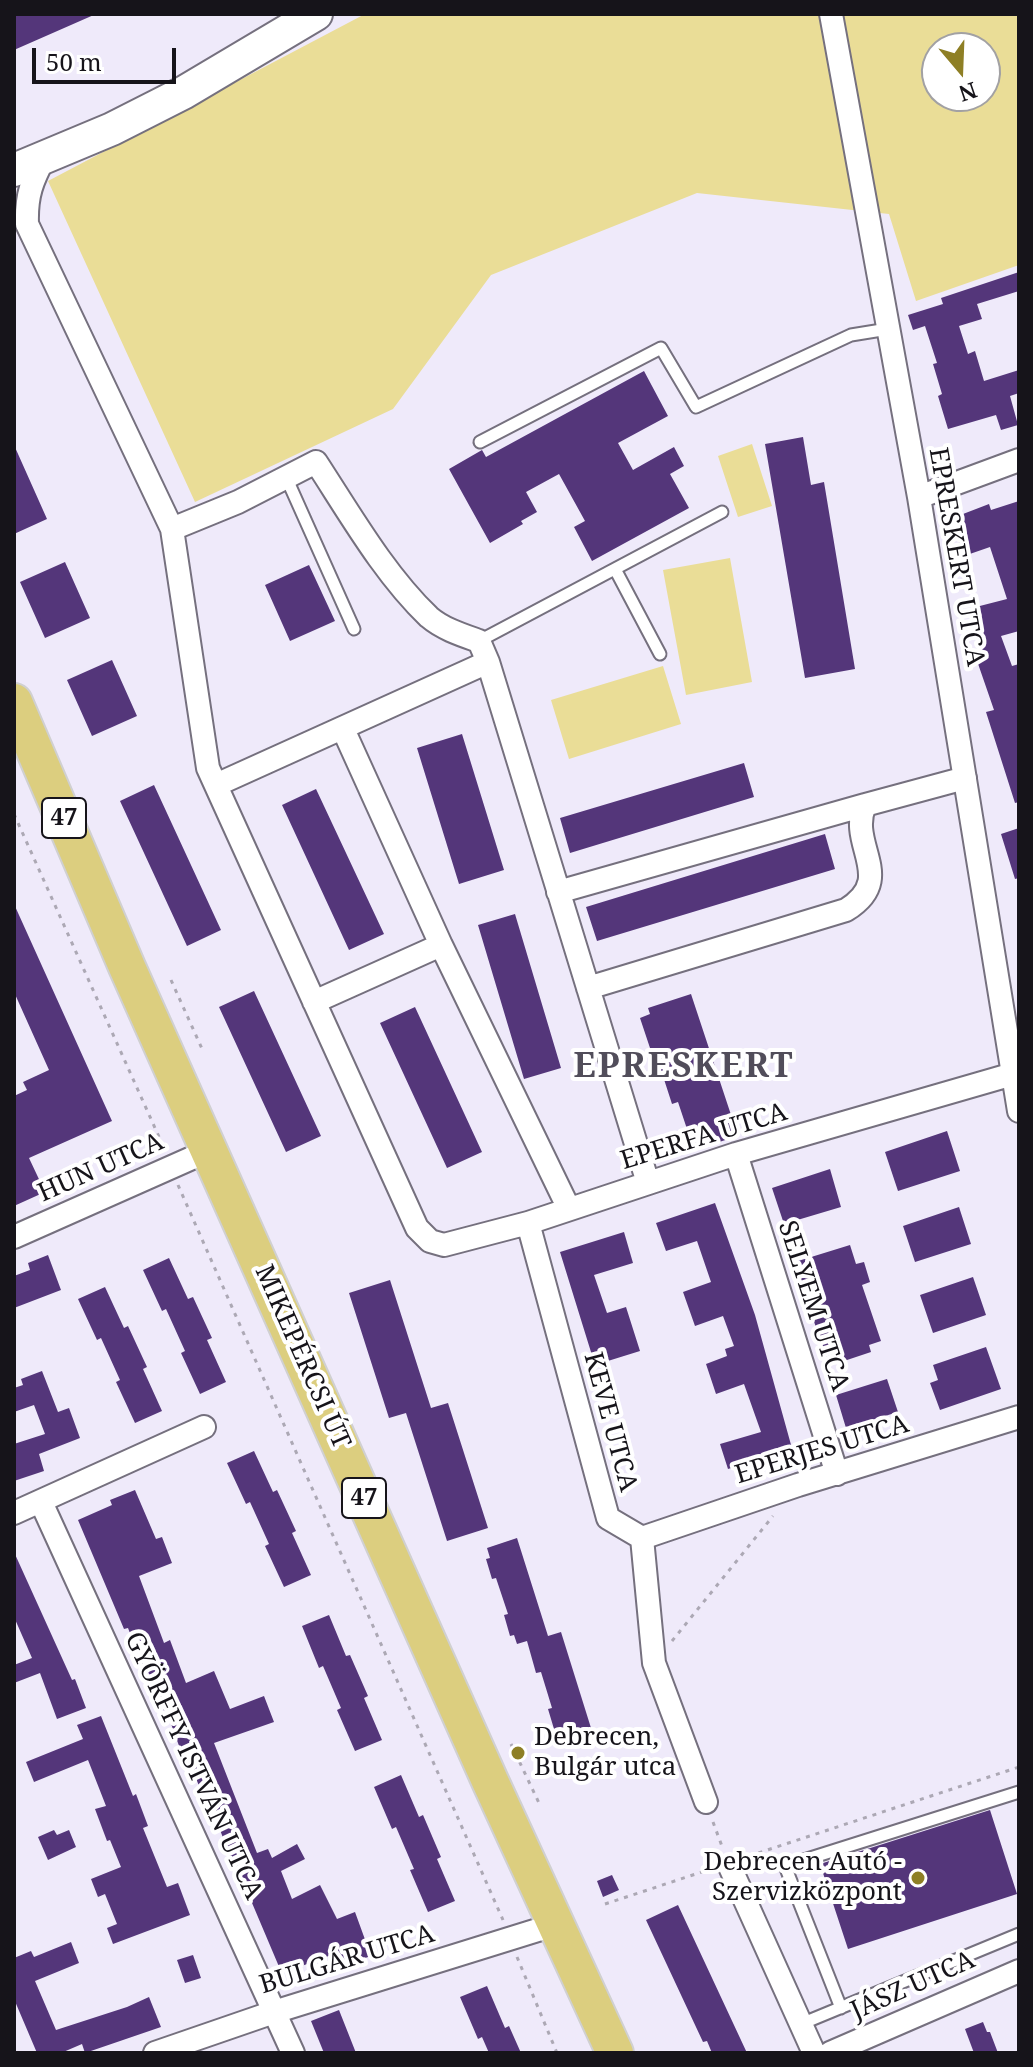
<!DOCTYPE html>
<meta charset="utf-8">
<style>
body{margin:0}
#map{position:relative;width:1033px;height:2067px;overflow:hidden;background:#efeafa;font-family:"Noto Serif",serif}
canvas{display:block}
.frame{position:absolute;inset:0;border:16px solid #16141a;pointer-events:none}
.north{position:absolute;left:921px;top:32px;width:80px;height:80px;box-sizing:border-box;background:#fff;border:2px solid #a2a1a3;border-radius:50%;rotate:161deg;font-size:22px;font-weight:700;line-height:32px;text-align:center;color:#16141a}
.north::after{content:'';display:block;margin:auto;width:28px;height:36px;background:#8e7f25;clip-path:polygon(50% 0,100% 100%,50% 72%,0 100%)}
.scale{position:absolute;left:32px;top:48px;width:144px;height:36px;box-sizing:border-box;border:4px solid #16141a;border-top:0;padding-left:10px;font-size:24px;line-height:28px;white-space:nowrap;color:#16141a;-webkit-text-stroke:6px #fff;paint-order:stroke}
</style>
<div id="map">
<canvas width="1033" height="2067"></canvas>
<div class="frame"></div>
<div class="north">N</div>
<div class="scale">50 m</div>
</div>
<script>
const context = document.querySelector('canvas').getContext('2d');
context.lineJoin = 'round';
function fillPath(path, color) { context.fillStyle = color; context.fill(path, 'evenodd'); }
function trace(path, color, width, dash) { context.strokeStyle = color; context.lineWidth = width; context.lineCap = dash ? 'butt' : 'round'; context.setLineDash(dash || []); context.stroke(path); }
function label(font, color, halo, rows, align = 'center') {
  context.font = font + ' "Noto Serif",serif'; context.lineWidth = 8; context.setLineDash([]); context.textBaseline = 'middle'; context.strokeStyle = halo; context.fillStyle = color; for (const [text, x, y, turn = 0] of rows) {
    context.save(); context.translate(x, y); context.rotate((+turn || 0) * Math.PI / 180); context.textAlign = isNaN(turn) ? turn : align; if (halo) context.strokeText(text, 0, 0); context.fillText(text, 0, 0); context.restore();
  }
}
fillPath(new Path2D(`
 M365,14h654v251l-103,36 -27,-87 -192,-21 -206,82 -98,134 -198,93 -147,-321zM937,48h48v48h-48z
 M752,444l20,62 -34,11 -20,-61z
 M730,558l22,124 -66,13 -23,-125z
 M663,666l18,58 -112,35 -18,-59z`), '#eadd97');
fillPath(new Path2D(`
 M14,14h82l-82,36z
 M1019,272v19l-42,13 5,15 -23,7 9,28 7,-3 9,30 35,-11v23l-9,3 8,29 -17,5 -5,-15 -48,14 -10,-33 4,-2 -9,-30 4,-1 -12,-37 -12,4 -5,-15 35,-11 -2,-6z
 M644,371l24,45 -50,27 15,27 41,-23 10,19 -14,8 19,34 -97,53 -18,-34 11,-6 -26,-47 -33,18 11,20 -16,9 2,3 -33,19 -41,-74 33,-19 4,7z
 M803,437l8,48 13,-3 31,187 -50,9 -40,-234z
 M14,445l33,74 -33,15z
 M1019,501v130l-18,5 11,30 7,-2v138l-4,1 -29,-91 8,-2 -19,-55 8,-3 -11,-44 35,-9 -17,-52 -26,9 -14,-37 39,-15 2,6z
 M65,562l25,56 -45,20 -25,-56z
 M309,565l26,56 -45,20 -25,-56z
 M112,660l25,56 -45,20 -25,-56z
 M462,734l42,136 -45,14 -42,-136z
 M744,763l10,34 -184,56 -10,-35z
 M154,785l67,145 -34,16 -67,-145z
 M316,789l68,145 -35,16 -67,-145z
 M1019,828v50l-4,1 -14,-45z
 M825,834l10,35 -238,72 -11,-34z
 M14,904l98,217 -83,37 16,34 -31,14v-110l13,-6 -4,-8 26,-12 -35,-78z
 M515,914l46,154 -37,11 -46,-154z
 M254,991l67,145 -35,16 -67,-145z
 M691,994l47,142 -44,14 -16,-48 -6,2 -11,-34 -3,2 -18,-54 10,-4 -2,-6z
 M415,1007l67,145 -35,16 -67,-145z
 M947,1131l13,40 -62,20 -13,-39z
 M830,1169l11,38 -57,17 -12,-36z
 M715,1203l40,112 38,137 -25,8 -1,-3 -39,12 -8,-25 41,-12 -17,-48 -28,10 -10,-30 21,-8 -2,-7 9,-3 -11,-30 -28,10 -12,-34 28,-10 -14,-41 -31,10 -10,-28z
 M959,1207l12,37 -56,18 -12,-36z
 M624,1232l9,31 -39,12 13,38 19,-6 14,44 -45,14 -35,-113z
 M850,1245l6,19 8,-2 6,20 -8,3 19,56 -12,4 2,7 -33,11 -2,-7 -10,3 -31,-97z
 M48,1255l13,35 -47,18v-32l16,-6 -2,-7z
 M169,1258l19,41 5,-2 19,41 -5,2 19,42 -26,12 -19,-41 4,-2 -19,-42 -4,2 -19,-41z
 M973,1277l13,38 -53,18 -13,-38z
 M390,1280l41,128 17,-5 40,125 -41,13 -41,-128 -17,5 -40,-125z
 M105,1287l19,41 4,-2 19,41 -4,2 19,42 -27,12 -19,-41 4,-2 -19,-42 -4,2 -19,-41z
 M986,1347l15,42 -61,21 -10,-27 8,-3 -5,-15z
 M42,1371l16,41 11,-4 11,30 -41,16 5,17 -30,10v-37l31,-10 -11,-29 -20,7v-24l9,-3 -2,-6z
 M887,1379l11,33 -52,16 -10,-33z
 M254,1451l19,41 4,-2 19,41 -4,2 19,42 -27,12 -19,-41 4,-2 -19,-42 -4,2 -19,-41z
 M135,1490l21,49 6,-2 10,26 -33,13 25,67 6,-3 16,43 28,-12 16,38 34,-13 10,26 -60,21 43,110 11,-4 4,9 25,-14 8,15 -24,12 11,28 28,-14 17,34 18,-7 16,44 -32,11 -5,-13 -35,13 -2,-4 -17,6 -36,-85 -3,2 -34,-91 -4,1 -17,-43 -4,1 -16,-44 -2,1 -17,-42 -3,1 -16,-42 -4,1 -46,-109 34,-15 -2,-5z
 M517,1538l31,98 13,-4 30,96 -29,10 -4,-10 -4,1 -6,-20 4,-1 -11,-36 -5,1 -9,-32 -10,3 -3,-9 -4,1 -6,-21 4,-1 -12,-36 -4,1 -6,-20 4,-1 -3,-10z
 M14,1552l58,128 3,-1 11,29 -29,11 -17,-46 -26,10v-18l18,-7 -18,-41z
 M329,1615l17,41 4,-1 18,41 -4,2 18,42 -27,11 -18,-41 4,-2 -18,-42 -4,2 -17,-42z
 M101,1716l32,80 3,-2 12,32 -5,2 24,59 11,-4 12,32 -77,29 -6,-16 10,-4 -12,-30 -7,3 -7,-18 30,-12 -11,-27 -3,1 -12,-32 11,-3 -18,-46 -54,22 -8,-20 57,-23 -6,-14z
 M401,1775l18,42 4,-2 18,42 -4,2 18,42 -27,11 -18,-42 4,-1 -18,-42 -4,2 -18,-42z
 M990,1810l27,84 -169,55 -28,-85z
 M54,1830l3,5 12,-5 7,17 -28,13 -10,-23z
 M612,1875l7,15 -16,7 -6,-16z
 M678,1905l69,148h-35l-5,-12 -4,1 -57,-122z
 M71,1942l8,21 -44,18 21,49 71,-23 22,-10 12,30 -76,26 -3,-9 -21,9h-24l-23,-54v-41l17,-7 3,6z
 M193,1955l8,23 -16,5 -8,-23z
 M487,1986l18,42 4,-2 12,27h-32l-7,-16 -4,2 -18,-42z
 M339,2010l17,43h-32l-13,-32z
 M983,2022l4,10h3l8,21h-24l-9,-24z`), '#54367a');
const lane = new Path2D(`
 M480,442l181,-94 35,59 155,-72 37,-6
 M286,477l68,152
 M615,569l45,85
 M479,641l243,-129
 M841,2008l-56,-142 234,-74
 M801,2024l218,-90`);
const street = new Path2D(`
 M831,14l88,483 100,614
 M45,156c-13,25 -19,39 -18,68l145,305 66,-27 78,-40c34,52 68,112 113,155 14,12 33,18 50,24l9,21 160,521
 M919,497l100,-37
 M172,529l36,239 209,460 13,13 14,4 84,-22 208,-69 277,-80
 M343,729l98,216 128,264
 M216,785l272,-123
 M558,892l307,-87
 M588,988l258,-78c52,-32 1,-65 19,-105l100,-27
 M314,1002l127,-57
 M736,1154l101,320
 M528,1223l80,295 34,20 12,125 52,139
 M14,1237l196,-87
 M41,1502l252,551
 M14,1513l190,-86
 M642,1538l156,-53 221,-68
 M730,1867l84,186
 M155,2053l119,-41 283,-88
 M830,2053l189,-82`);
const secondary = new Path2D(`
 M14,170l98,-41 71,-36 133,-79`);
const primary = new Path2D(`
 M14,702l113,265 363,814 125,272`);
trace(lane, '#75707e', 15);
trace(street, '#75707e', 26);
trace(secondary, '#75707e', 36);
trace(primary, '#d0d0d1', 40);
trace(new Path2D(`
 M14,814l150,334
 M171,980l32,71
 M178,1185l325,735
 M672,1641l101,-125
 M511,1744l28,59
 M713,1822l10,27
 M749,1856l270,-89
 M605,1904l106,-35
 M517,1957l40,96`), '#aca8b4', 3, [4, 6]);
trace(lane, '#fff', 11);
trace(street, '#fff', 22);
trace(secondary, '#fff', 32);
trace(primary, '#dcce7f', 36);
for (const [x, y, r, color] of [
 [518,1753,8,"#8e7f25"],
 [918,1878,8,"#8e7f25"]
]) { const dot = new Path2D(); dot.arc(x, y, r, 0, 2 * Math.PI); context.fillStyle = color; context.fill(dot); trace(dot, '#fff', 3); }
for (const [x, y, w] of [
 [64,818,44],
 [364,1498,44]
]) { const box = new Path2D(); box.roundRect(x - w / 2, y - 20, w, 40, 6); context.fillStyle = '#fff'; context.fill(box); trace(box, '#16141a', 2); }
label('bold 24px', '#16141a', null, [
 ["47",64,818],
 ["47",364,1498]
]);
label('26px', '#16141a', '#fff', [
 ["EPRESKERT UTCA",956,557,80],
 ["EPERFA UTCA",704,1137,-17],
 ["HUN UTCA",101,1168,-24],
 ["SELYEM UTCA",813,1306,72],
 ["MIKEPÉRCSI ÚT",302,1357,66],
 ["KEVE UTCA",610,1422,75],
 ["EPERJES UTCA",822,1450,-17],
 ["GYÖRFFY ISTVÁN UTCA",193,1766,65],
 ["BULGÁR UTCA",347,1960,-17],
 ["JÁSZ UTCA",913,1986,-24]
]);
label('26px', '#16141a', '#fff', [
 ["Debrecen,",534,1738],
 ["Bulgár utca",534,1768],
 ["Debrecen Autó -",902,1863,"right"],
 ["Szervizközpont",902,1893,"right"]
], 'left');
context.letterSpacing = '2px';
label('bold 34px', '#514d5a', '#fff', [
 ["EPRESKERT",684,1067]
]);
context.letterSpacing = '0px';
</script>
